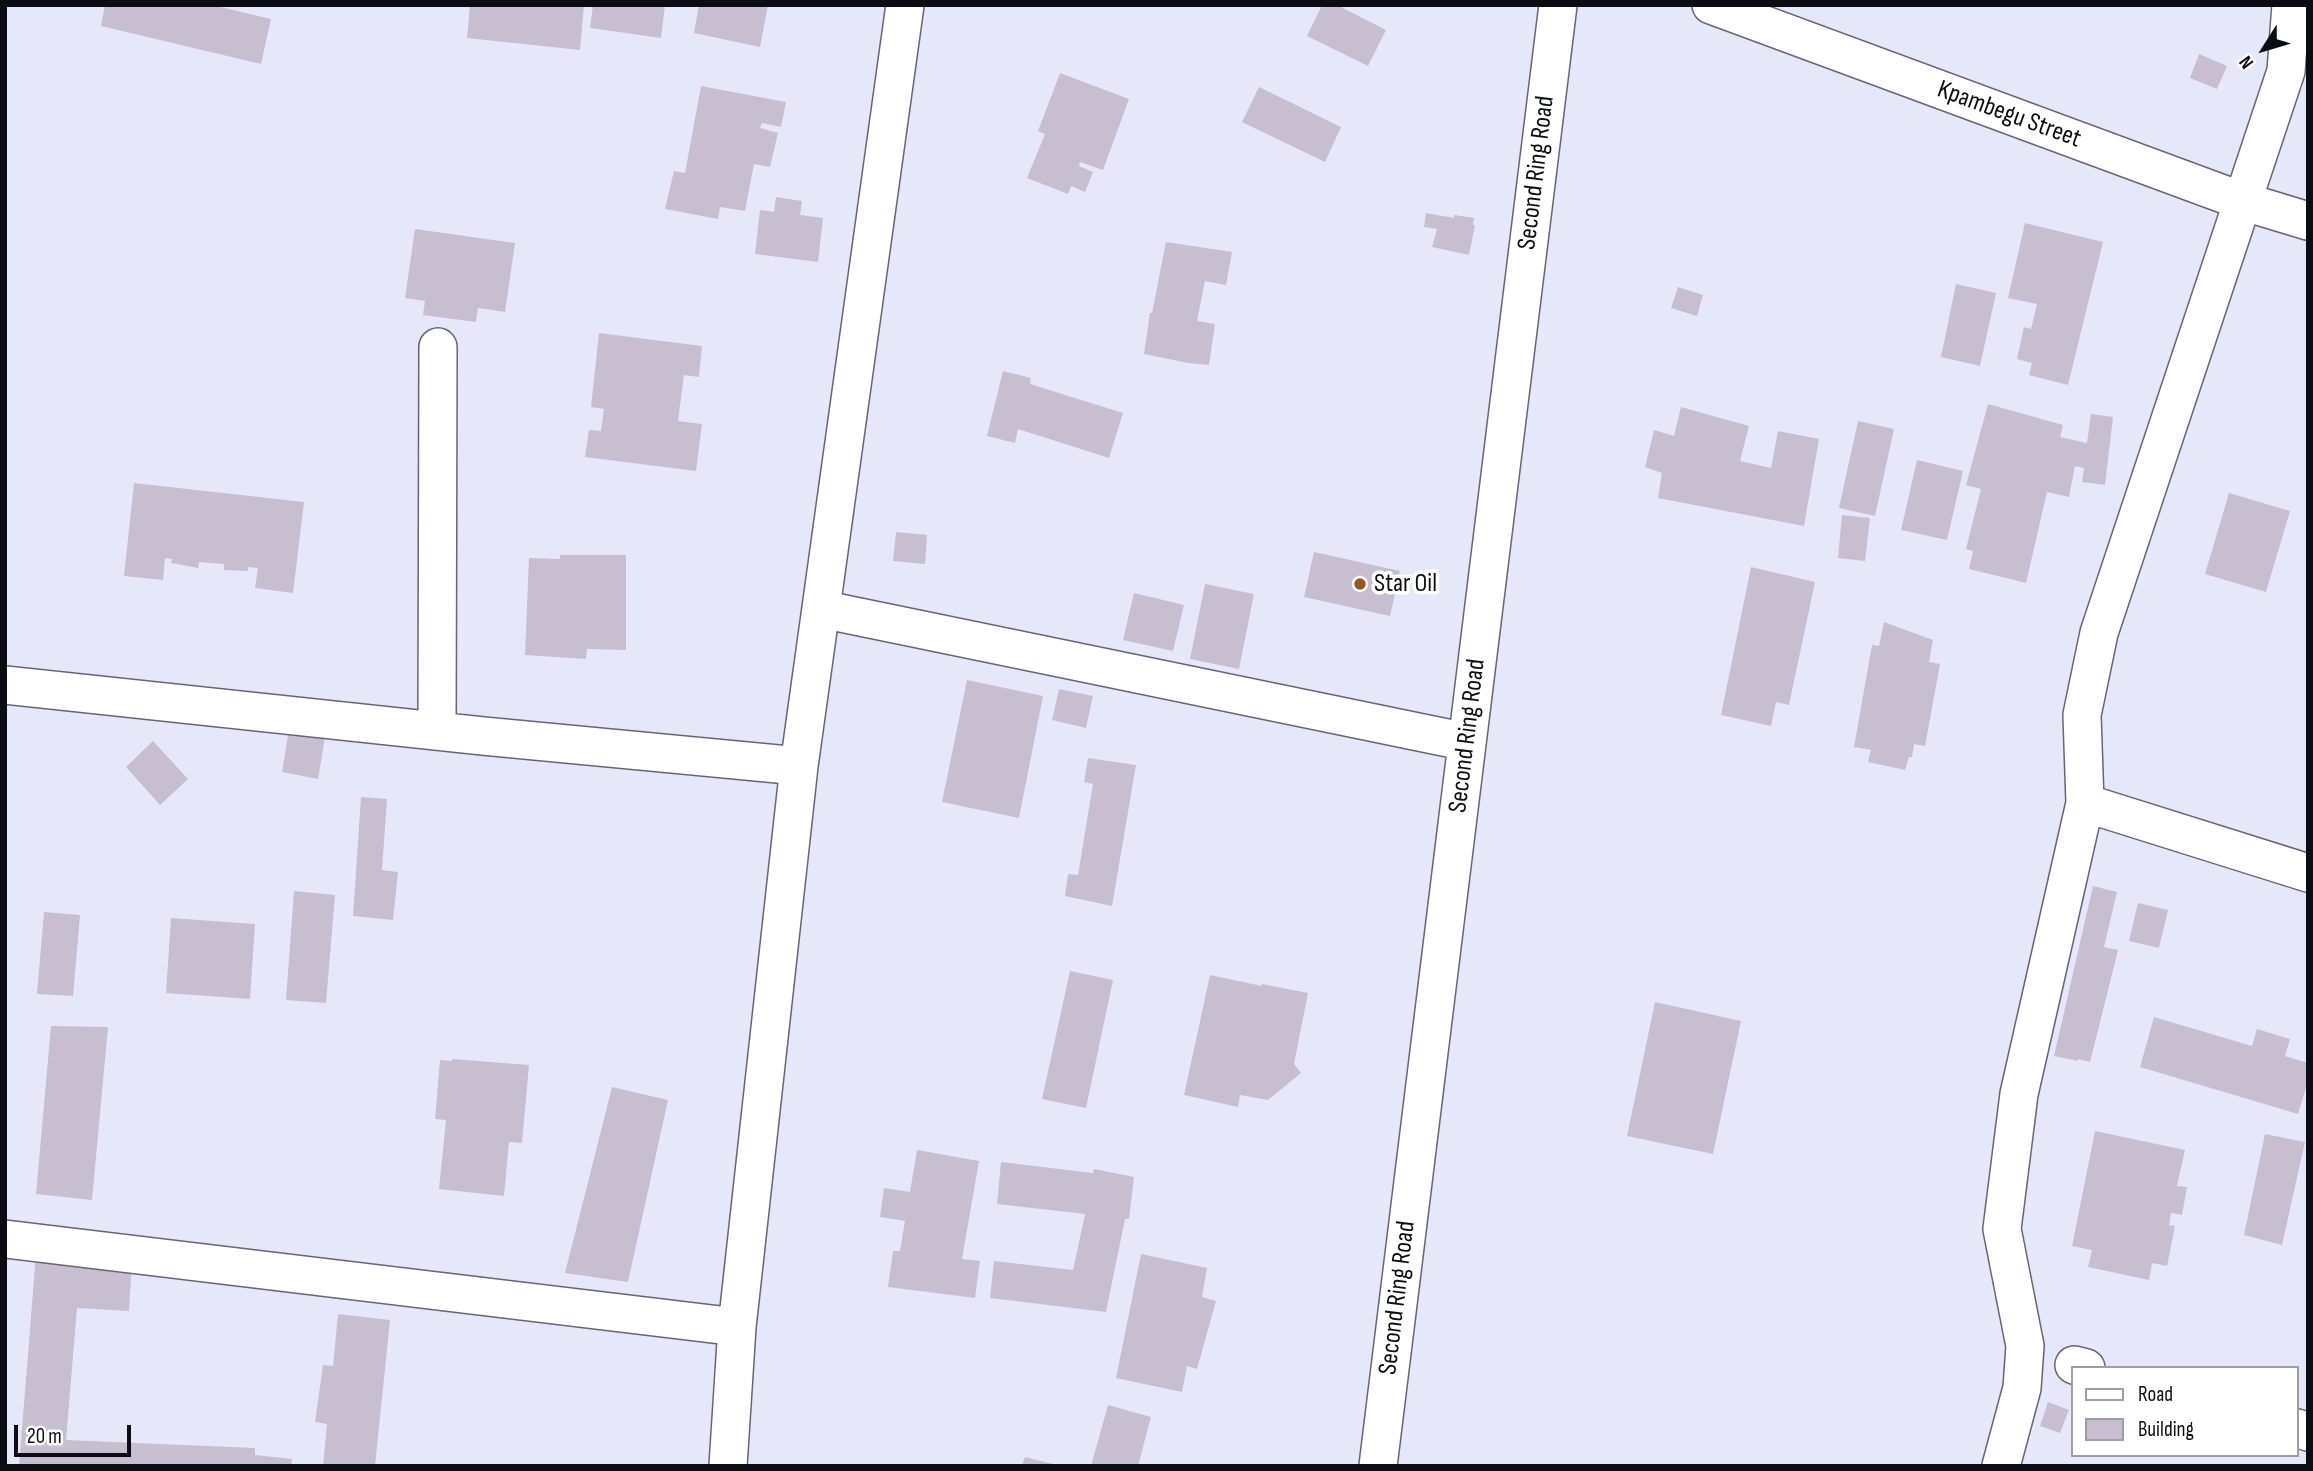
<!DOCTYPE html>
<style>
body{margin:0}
#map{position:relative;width:2313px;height:1471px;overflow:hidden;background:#e6e8fa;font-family:"Sofia Sans Condensed",sans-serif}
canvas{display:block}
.frame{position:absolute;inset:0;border:7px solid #0c0d12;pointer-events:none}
.legend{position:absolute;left:2071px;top:1366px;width:228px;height:91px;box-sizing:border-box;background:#fff;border:2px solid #9e9ea0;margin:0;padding:9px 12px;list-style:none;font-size:21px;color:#0c0d12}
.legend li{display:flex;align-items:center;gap:14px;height:35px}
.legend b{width:35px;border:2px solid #9e9ea0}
.north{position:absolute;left:2229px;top:14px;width:70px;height:70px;-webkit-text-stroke:5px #fff;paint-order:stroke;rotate:233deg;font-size:19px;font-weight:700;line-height:28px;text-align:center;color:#0c0d12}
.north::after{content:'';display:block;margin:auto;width:24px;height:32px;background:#0c0d12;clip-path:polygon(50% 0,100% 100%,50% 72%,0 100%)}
.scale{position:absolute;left:14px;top:1425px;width:117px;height:32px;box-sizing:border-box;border:4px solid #0c0d12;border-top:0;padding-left:9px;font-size:21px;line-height:24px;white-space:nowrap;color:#0c0d12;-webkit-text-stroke:5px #fff;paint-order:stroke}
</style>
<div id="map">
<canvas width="2313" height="1471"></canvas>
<div class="frame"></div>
<ul class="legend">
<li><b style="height:9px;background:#fff"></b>Road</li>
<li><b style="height:19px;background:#c7bfcf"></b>Building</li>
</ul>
<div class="north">N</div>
<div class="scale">20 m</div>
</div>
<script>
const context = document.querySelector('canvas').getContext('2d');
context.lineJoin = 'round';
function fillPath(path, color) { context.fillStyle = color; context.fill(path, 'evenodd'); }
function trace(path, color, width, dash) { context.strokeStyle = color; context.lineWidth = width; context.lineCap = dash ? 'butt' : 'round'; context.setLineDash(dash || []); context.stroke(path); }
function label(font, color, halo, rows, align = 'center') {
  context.font = font + ' "Sofia Sans Condensed",sans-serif'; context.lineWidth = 7; context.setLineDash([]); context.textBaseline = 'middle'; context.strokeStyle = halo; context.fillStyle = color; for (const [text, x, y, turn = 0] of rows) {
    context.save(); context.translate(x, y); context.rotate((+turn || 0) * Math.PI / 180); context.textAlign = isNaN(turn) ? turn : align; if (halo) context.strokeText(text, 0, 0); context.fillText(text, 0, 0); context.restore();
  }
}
fillPath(new Path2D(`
 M105,5h107l59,14 -10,45 -160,-38z
 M470,5h114l-4,45 -113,-12z
 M593,5h72l-4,33 -71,-10z
 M699,5h69l-8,42 -66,-14z
 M1322,5h15l49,25 -18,36 -61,-30z
 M2199,54l28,12 -10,23 -27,-11z
 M1060,73l69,26 -26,71 -23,-8 -1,4 14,6 -8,20 -14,-6 -3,8 -41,-16 18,-44 -7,-3z
 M701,86l85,16 -5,25 -19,-4 -2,5 18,5 -8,34 -16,-3 -9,47 -25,-4 -2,12 -53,-10 9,-38 11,2z
 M1259,87l82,40 -16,35 -83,-40z
 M776,197l26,4 -2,14 23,3 -5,44 -63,-8 5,-44 14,2z
 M1426,213l28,5v-3l20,3 -1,7h2l-6,30 -37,-8 5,-18 -13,-2z
 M2025,223l78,19 -35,143 -39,-10 3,-12 -15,-4 7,-32 7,2 6,-25 -29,-6z
 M415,229l100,14 -10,69 -27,-4 -2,14 -53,-7 2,-14 -20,-3z
 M1166,242l66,10 -6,33 -21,-4 -8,40 18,3 -6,41 -21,-2 -44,-9 6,-41h2z
 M1956,284l40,9 -16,73 -39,-9z
 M1678,287l25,8 -6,21 -26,-8z
 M599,333l103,13 -3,31 -15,-2 -6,46 24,3 -6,47 -111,-14 4,-27 12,1 3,-22 -13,-2z
 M1003,371l28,7 -1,6 93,29 -14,45 -91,-29 -3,14 -28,-7z
 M1988,404l75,21 -3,12 27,6 4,-29 22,3 -8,68 -23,-3 2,-14 -9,-2 -6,31 -22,-5 -21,91 -57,-14 4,-18 -7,-2 15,-60 -15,-4z
 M1681,407l68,19 -9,35 31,7 7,-37 41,8 -15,87 -146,-28 4,-25 -17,-6 9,-37 20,6z
 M1858,421l36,8 -19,87 -36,-8z
 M1917,460l46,11 -16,69 -46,-10z
 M134,483l170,19 -11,91 -38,-5 3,-20 -10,-1v4l-24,-1v-6l-25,-2 -1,6 -27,-5 1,-4 -7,-1 -2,22 -39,-4z
 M2229,493l61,18 -24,81 -61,-18z
 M1842,515l28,3 -5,43 -27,-3z
 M896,532l31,3 -2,29 -32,-3z
 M1314,552l86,19 -10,45 -86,-19z
 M560,555h66v95l-39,-1 -1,10 -61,-4 4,-97 31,1z
 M1751,567l64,15 -26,123 -13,-3 -5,24 -50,-11z
 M1205,584l49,10 -15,75 -49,-10z
 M1134,593l50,12 -11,46 -50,-11z
 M1884,622l49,18 -4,22 11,2 -15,82 -11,-2 -2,13h-3l-4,13 -37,-8 3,-12 -17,-3 18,-102 7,1z
 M967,680l76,16 -24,122 -77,-16z
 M1059,689l34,7 -7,32 -34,-8z
 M289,730l36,7 -7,42 -36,-7z
 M153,741l35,38 -28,26 -34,-38z
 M1088,758l48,7 -24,141 -47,-10 3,-22 10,1 15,-91 -9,-2z
 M361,797l26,2 -5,71 16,2 -5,48 -40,-4z
 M2093,886l24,6 -13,55 14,3 -28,112 -12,-3v2l-24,-5z
 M294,891l41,4 -9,108 -40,-3z
 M2138,903l30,7 -9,38 -30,-7z
 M44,912l36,3 -7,81 -36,-2z
 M171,918l84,6 -5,75 -84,-6z
 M1070,971l43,9 -27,128 -44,-9z
 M1210,975l52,11v-2l46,9 -14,71 7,9 -33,27 -28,-5 -2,12 -54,-12z
 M1655,1002l86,19 -28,133 -86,-18z
 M2154,1017l98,29 5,-17 33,10 -5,17 23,7v18l-10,33 -158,-47z
 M51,1026l57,1 -16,173 -56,-6z
 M452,1059l77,6 -7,78 -13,-1 -5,54 -65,-7 7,-69 -11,-1 5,-59 12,1z
 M612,1087l56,13 -40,182 -63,-9z
 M2095,1131l90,19 -8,36 10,1 -5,28 -11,-2 -2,12 6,1 -8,40 -15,-3 -3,17 -61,-13 4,-17 -20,-4z
 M2265,1134l40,8 -23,103 -38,-10z
 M917,1150l62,11 -17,98 18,2 -5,37 -87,-11 5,-36h7l5,-30 -25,-4 4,-29 26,4z
 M1001,1162l92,11 1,-4 40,8 -5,42h-4l-19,93 -116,-14 4,-37 79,9 12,-56 -88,-10z
 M36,1254l96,7 -3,50 -52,-3 -11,132 189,8v7l37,4 -1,7h-272z
 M1141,1254l66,14 -5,29 14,4 -19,68 -10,-3 -5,26 -66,-14z
 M338,1314l52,6 -15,146h-52l4,-42 -12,-2 8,-57 10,1z
 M2048,1402l21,8 -9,23 -20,-7z
 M1108,1405l43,12 -13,49h-47z
 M1025,1457l32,8v1h-35z`), '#c7bfcf');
const minor = new Path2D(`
 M1711,5l531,196 66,20
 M821,609l646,133
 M5,685l478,51 316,30
 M437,731l1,-384
 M2085,803l223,70
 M5,1239l732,88
 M2074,1365l12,3
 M2297,1428l11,4
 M728,1466l9,-139 62,-561 106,-761
 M1378,1466l180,-1461
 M2001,1466l21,-78 3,-42 -23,-117 17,-135 66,-291 -3,-88 17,-82 187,-562 5,-66`);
trace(minor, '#646675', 40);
trace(minor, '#fff', 37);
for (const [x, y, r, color] of [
 [1360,584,7,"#96591c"]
]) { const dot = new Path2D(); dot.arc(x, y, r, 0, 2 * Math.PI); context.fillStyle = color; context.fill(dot); trace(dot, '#fff', 2.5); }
label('26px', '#0c0d12', '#fff', [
 ["Kpambegu Street",2009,115,20],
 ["Second Ring Road",1537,173,-83],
 ["Second Ring Road",1468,736,-83],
 ["Second Ring Road",1398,1298,-83]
]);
label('26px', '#0c0d12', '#fff', [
 ["Star Oil",1374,584]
], 'left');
</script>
